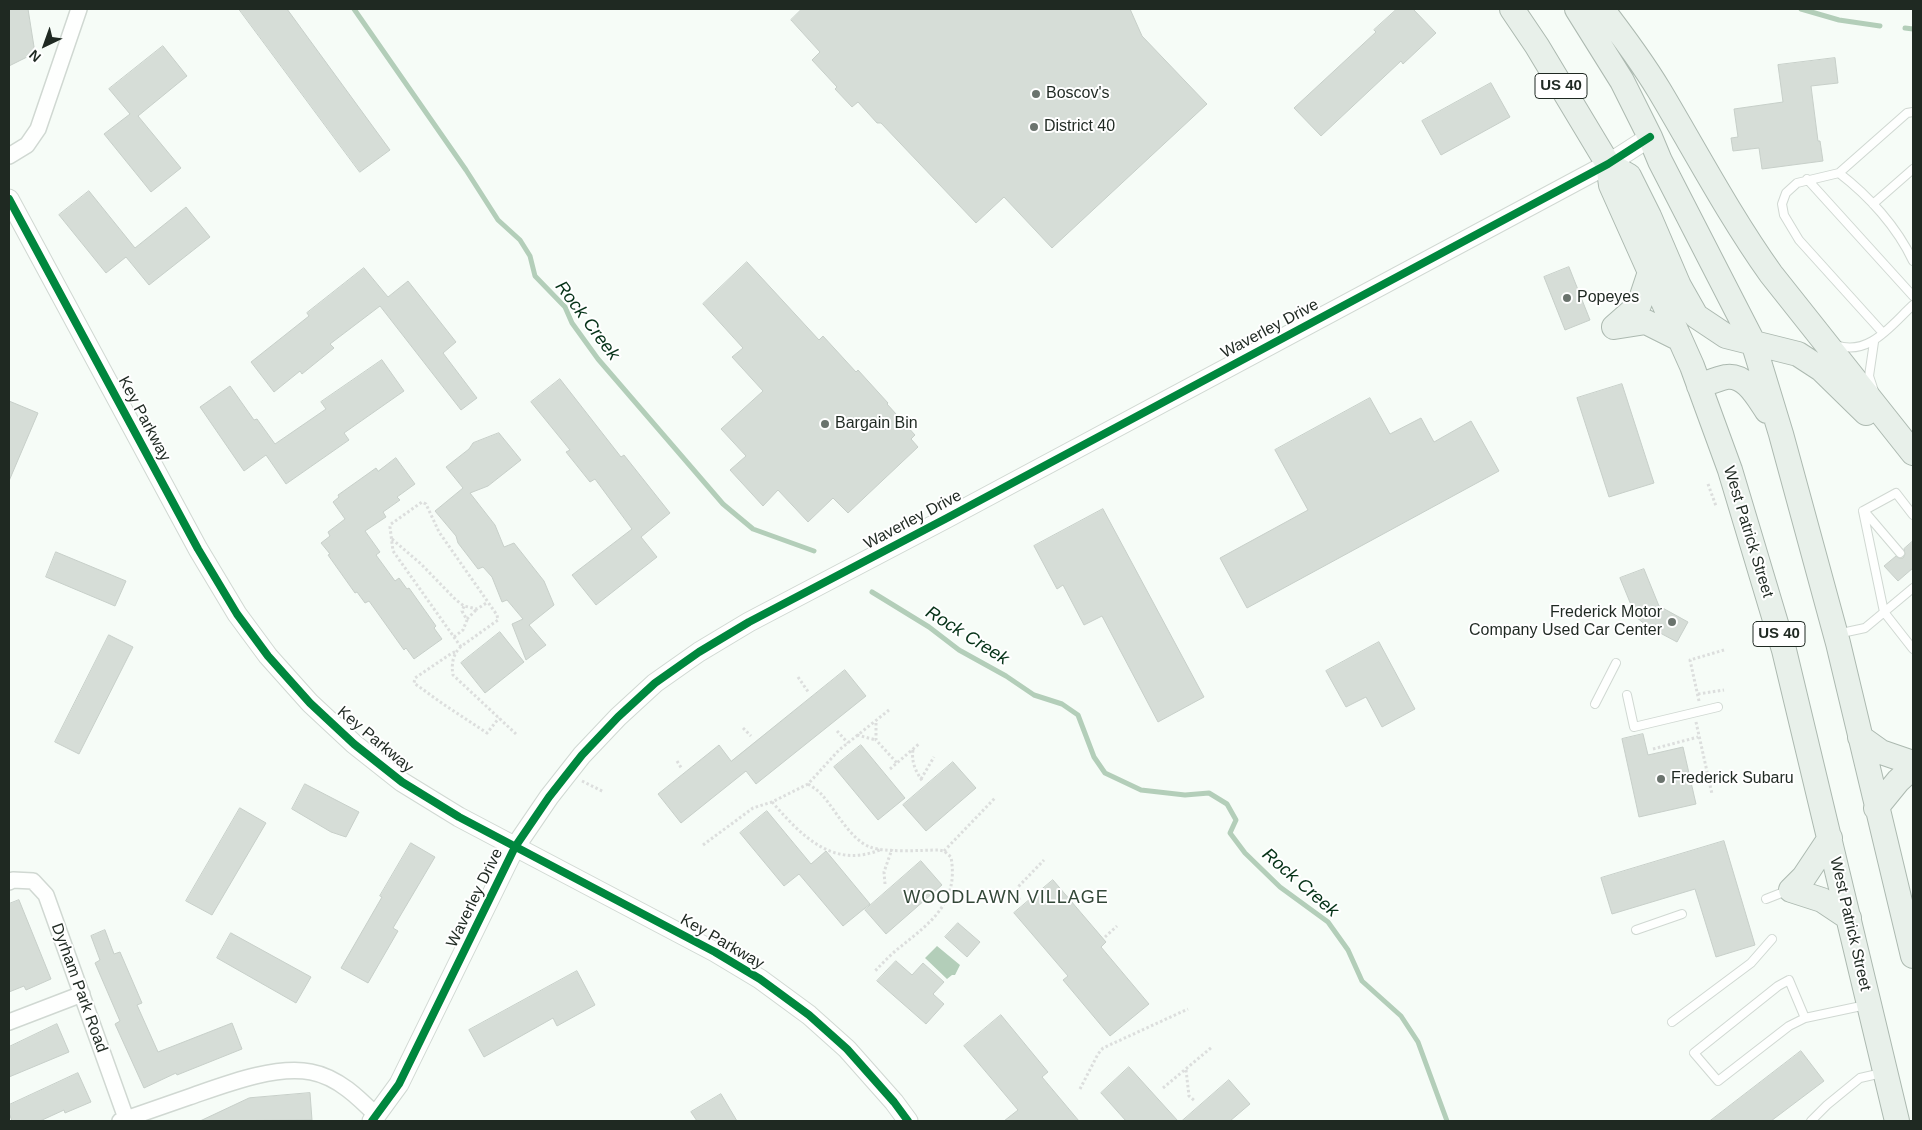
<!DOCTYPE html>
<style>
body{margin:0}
#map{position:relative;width:1922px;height:1130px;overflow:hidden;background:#f6fcf7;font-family:Arial,sans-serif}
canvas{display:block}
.frame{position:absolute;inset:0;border:10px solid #1f2922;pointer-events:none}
.north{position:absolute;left:20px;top:20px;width:50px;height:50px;-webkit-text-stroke:4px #fff;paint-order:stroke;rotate:222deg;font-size:14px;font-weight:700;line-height:20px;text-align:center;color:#1f2922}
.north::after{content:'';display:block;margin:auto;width:18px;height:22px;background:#1f2922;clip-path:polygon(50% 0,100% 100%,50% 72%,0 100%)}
</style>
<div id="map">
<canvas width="1922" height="1130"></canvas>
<div class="frame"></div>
<div class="north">N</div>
</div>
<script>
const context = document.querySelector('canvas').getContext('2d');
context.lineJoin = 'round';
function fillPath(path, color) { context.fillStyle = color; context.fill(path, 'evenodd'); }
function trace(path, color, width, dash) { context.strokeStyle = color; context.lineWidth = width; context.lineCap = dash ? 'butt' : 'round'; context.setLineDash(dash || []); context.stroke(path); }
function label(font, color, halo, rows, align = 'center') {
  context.font = font + ' Arial,sans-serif'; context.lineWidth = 4; context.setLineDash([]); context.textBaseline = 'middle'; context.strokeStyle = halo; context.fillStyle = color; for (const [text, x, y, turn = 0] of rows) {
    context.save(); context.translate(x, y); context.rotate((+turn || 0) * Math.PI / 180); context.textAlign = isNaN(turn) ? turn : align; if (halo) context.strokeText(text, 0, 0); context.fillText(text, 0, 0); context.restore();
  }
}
fillPath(new Path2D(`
 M937,946l23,19 -5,10h-3l-5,4 -22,-21z`), '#b3ceb9');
trace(new Path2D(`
 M354,9l112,161 32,50 22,20 10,16 5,20 30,31 7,16 26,36 125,145 30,25 61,22
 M1801,9l38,11 41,6
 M1905,28l8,1
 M872,592l57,35 30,23 47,26 28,19 28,9 16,11 16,42 11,16 36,17 44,5 24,-2 18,11 9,16 -6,13 15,20 35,34 48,35 20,28 14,31 39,35 17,26 29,79`), '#b3ceb9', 5);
const building = new Path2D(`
 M9,9h19l7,44 -26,13z
 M239,9h48l103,141 -30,22z
 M802,9h328l12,27 65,68 -155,144 -48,-51 -28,26 -95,-100h-4l-19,-21 -6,5 -17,-18 2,-2 -25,-27 8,-8 -29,-32z
 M1397,9h16l23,24 -33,31 -2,-3 -80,75 -27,-28 82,-76 -2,-2z
 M163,46l24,30 -49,40 43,52 -30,24 -47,-58 26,-20 -21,-25z
 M1835,58l3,25 -27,3 7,55h2l3,20 -61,8 -3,-21 -26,3 -2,-13 7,-1 -4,-28 49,-7 -5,-37z
 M1491,83l19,34 -69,38 -19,-34z
 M89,191l46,57 51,-41 24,30 -61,48 -23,-28 -20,16 -47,-58z
 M747,262l72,78 4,-4 33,36 2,-2 30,33 -1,1 28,31 -4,4 7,8 -70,66 -15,-15 -25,24 -30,-32 -15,16 -33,-36 16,-14 -25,-27 42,-38 -31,-34 11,-9 -40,-44z
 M1569,267l21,53 -25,10 -21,-53z
 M364,268l24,29 20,-16 48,61 -13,11 34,45 -16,12 -81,-104 -50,38 4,4 -32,26 -2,-3 -26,21 -23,-30 58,-46 -2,-3z
 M382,360l22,31 -60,42 5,7 -63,44 -20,-29 -22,16 -44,-64 30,-21 24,34 3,-1 18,25 51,-35 -5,-7z
 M560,379l61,78 3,-2 46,58 -29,24 16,20 -61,48 -24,-30 60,-46 -37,-50 -5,3 -24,-30 4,-2 -39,-48z
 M1622,384l32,99 -45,14 -32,-99z
 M1370,398l20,36 31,-16 13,24 37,-21 28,50 -252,137 -27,-50 88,-48 -33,-60z
 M9,401l29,12 -29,68z
 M499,433l22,27 -33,26 -18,7 25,32 9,22 10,-4 30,38 10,24 -25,20 17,20 -20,15 -14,-36 11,-5 -16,-19 -5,2 -10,-25 -9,-10 -5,2 -20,-26 -2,-7 -21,-25 28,-23 -17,-21 23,-18 4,-6z
 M396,458l19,26 -18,13 3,3 -17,12 3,5 -21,14 15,21 -4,3 19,26 4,-3 8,11 2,-1 27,38 -2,2 8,11 -28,20 -8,-11 -2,2 -35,-49 -4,2 -8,-11 -2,1 -27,-38 2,-1 -9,-11 9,-7 -2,-4 17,-13 -12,-17 6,-5 -1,-2 38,-27 2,3z
 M1103,509l101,188 -46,25 -56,-106 -18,9 -21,-40 -6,4 -23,-43z
 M1913,541v27l-15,13 -14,-15 12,-10 3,2h4l2,-4 -1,-5z
 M56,552l70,29 -11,25 -69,-29z
 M1644,569l15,37 29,16 -11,20 -30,-16 -11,-9 -16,-39z
 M500,632l24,30 -39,31 -24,-30z
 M109,635l24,12 -54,107 -24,-12z
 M1379,642l36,67 -33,18 -16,-30 -20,10 -20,-36z
 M845,670l21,26 -110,88 -10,-13 -65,52 -23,-29 61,-49 12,16z
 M1643,734l5,21 35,-8 13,57 -57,13 -17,-78z
 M861,745l44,53 -27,22 -44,-53z
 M953,762l23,26 -50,43 -23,-26z
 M305,784l54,28 -13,25 -15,-5 -39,-23z
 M240,808l26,15 -54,92 -26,-14z
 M767,811l44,53 15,-13 44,53 -27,22 -44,-52 -15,12 -44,-53z
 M1724,841l31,104 -39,12 -21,-68 -83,25 -11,-36z
 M411,843l24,14 -42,71 5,3 -30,52 -27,-15 41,-71 -2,-1z
 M921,861l21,24 -56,49 -21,-24z
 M1053,880l53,62 -5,5 48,57 -39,32 -47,-56 5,-4 -54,-63z
 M19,900l32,79 -25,11 -2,-4 -15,6v-88z
 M958,923l22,19 -13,15 -22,-20z
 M105,930l9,24 6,-2 22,51 -5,2 21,47 74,-29 10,26 -65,26 -1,-2 -32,15 -29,-64 5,-3 -25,-58 5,-3 -9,-24z
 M231,933l80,44 -15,26 -79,-45z
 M896,961l16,14 11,-12 21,19 -11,12 11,10 -18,20 -49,-43z
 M577,971l18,34 -38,21 -4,-8 -69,39 -15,-27z
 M1001,1015l47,57 -6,5 37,44h-75l14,-11 -54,-64z
 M57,1024l12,28 -60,25v-30z
 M1801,1051l23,30 -53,40h-61z
 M1129,1067l39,43 10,11h-52l-25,-28z
 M78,1073l13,29 -26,11 -1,-3 -24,11h-28l-3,-8v-8z
 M1229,1080l21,24 -20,17h-48z
 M310,1093l2,27 -112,1 49,-23z
 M721,1094l16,27h-40l-6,-9z`);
fillPath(building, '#d6ddd7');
trace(building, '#c7cfc9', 1);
const service = new Path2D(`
 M1839,173l68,-60 6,-1
 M1807,179l106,117
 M1873,204l40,-35
 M1883,333l-84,-93 -15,-25 -2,-11 4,-11 11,-10 42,-10c30,23 58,54 74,88
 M1836,345c33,12 56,-21 77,-40
 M1874,391l-5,-15 5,-34
 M1863,511l21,101 29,37
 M1863,511l33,-18 17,22
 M1865,512l35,41
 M1837,634l28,-6 48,-40
 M1627,695l7,32 84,-20
 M1595,704l21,-41
 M1766,899l23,-9
 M1636,930l46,-16
 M1805,1018l-16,-38 -11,6 -84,67 24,28 71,-55 16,-8 61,-13
 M1672,1022l79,-59 21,-24
 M1811,1121l16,-16 33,-27 22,-5`);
const minor = new Path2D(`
 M9,156l18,-11 11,-16 41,-120
 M9,882l4,-2 20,1 13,14 81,226
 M9,1022l73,-28
 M120,1121c23,-8 46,-16 69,-24 35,-12 85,-32 122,-25 27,5 48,26 66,44`);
const tertiary = new Path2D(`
 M9,199l189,350 39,65 31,42 42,47 44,41 48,38 57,35 256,135 45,27 49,36 38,34 47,53 14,19
 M372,1121l27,-37 116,-237 34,-50 33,-42 36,-38 37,-34 44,-31 50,-30 198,-104 661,-354 42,-27`);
const primary = new Path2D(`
 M1512,9l25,37 71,118 3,21 81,181 38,104 54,180 113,471
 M1577,9l45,72 28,56 10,24 93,181 28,92 57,209 75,313
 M1602,9c20,26 40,53 57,81 37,62 70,125 112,184l142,179
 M1608,164l21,12 20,40 30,70 17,30 30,20 72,18 23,15 45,44
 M1614,327l32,-5 32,16
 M1614,327l25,-22 11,-33
 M1699,386c9,-3 18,-7 27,-9 20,-3 32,21 41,34
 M1860,737l21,15 32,11
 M1876,808l22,-27 15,-14
 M1830,838l-26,39 -13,13 31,10 27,18`);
trace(service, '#d0d8d2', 10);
trace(minor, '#d0d8d2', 18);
trace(tertiary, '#d0d8d2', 21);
trace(primary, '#acb9b0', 26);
trace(new Path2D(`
 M1708,484l8,22
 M392,539l29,25 35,36 8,6 13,3 11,-7
 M467,619l10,-10
 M454,637l9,-7 4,-10 -5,-9 2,-5
 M461,647l-68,-96 -3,-24 1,-3 31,-22 4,2 13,28 58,83 1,5 -35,25c-10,7 -12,19 -10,30l63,59
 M455,652l-3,1 -37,25 -1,5 29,21 44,29 12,-15
 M798,677l11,16
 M1698,694l26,-4
 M1699,701l-9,-41 34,-10
 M1696,722l16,72
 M876,723v17l21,23
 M743,728l8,8
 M837,731l11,12
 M857,735l19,5
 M1653,749l45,-12
 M913,750c-2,12 3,22 10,32
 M677,761l5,8
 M890,769l30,-26
 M921,779l13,-22
 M582,781l22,11
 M808,784c6,4 11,7 15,12 13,15 28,44 47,51 15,6 52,3 69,3l5,1 7,6c8,46 -20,65 -52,91 -9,7 -17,16 -25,24
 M772,802c30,34 61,68 110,47
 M703,845l50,-37 19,-6 36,-18 31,-34 50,-40
 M944,851l51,-53
 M885,884l-1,-12 8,-23
 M1020,900l-3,-5v-7l27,-28
 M1105,937l12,-11
 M1186,1070l3,26 6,5
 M1163,1088l49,-41
 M1080,1089l18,-35 5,-6 85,-39`), '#dcdedd', 3, [2.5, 2.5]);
trace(service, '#fefffe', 8);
trace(minor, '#fefffe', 15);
trace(tertiary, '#fefffe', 19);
trace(primary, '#e8f0ea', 24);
trace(new Path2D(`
 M9,199l189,350 39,65 31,42 42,47 44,41 48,38 57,35 256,135 45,27 49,36 38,34 47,53 14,19
 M372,1121l27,-37 116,-237 34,-50 33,-42 36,-38 37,-34 44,-31 50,-30 198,-104 661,-354 42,-27`), '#00873e', 8);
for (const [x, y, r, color] of [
 [1036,94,5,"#6a736d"],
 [1034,127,5,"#6a736d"],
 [1567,298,5,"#6a736d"],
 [825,424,5,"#6a736d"],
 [1672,622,5,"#6a736d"],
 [1661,779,5,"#6a736d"]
]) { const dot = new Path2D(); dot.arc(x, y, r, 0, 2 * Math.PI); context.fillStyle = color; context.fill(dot); trace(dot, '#fff', 2); }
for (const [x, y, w] of [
 [1561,86,52],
 [1779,634,52]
]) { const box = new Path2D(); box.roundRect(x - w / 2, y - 12.5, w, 25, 4); context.fillStyle = '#fff'; context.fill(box); trace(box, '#1f2922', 1); }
label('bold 15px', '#1f2922', null, [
 ["US 40",1561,86],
 ["US 40",1779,634]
]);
label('16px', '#1f2922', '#fff', [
 ["Boscov's",1046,94],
 ["District 40",1044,127],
 ["Popeyes",1577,298],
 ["Bargain Bin",835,424],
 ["Frederick Motor",1662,613,"right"],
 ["Company Used Car Center",1662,631,"right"],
 ["Frederick Subaru",1671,779]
], 'left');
label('16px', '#1f2922', '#fff', [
 ["Waverley Drive",1270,329,-28],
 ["Key Parkway",144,419,62],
 ["Waverley Drive",913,520,-28],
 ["West Patrick Street",1748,532,73],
 ["Key Parkway",375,740,40],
 ["Waverley Drive",475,898,-64],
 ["West Patrick Street",1850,924,77],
 ["Key Parkway",722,942,30],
 ["Dyrham Park Road",79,988,70]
]);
label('italic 18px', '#053217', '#fff', [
 ["Rock Creek",587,321,53],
 ["Rock Creek",967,636,32],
 ["Rock Creek",1300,883,41]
]);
context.letterSpacing = '1px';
label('18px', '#334838', '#fff', [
 ["WOODLAWN VILLAGE",1006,898]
]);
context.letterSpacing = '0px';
</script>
